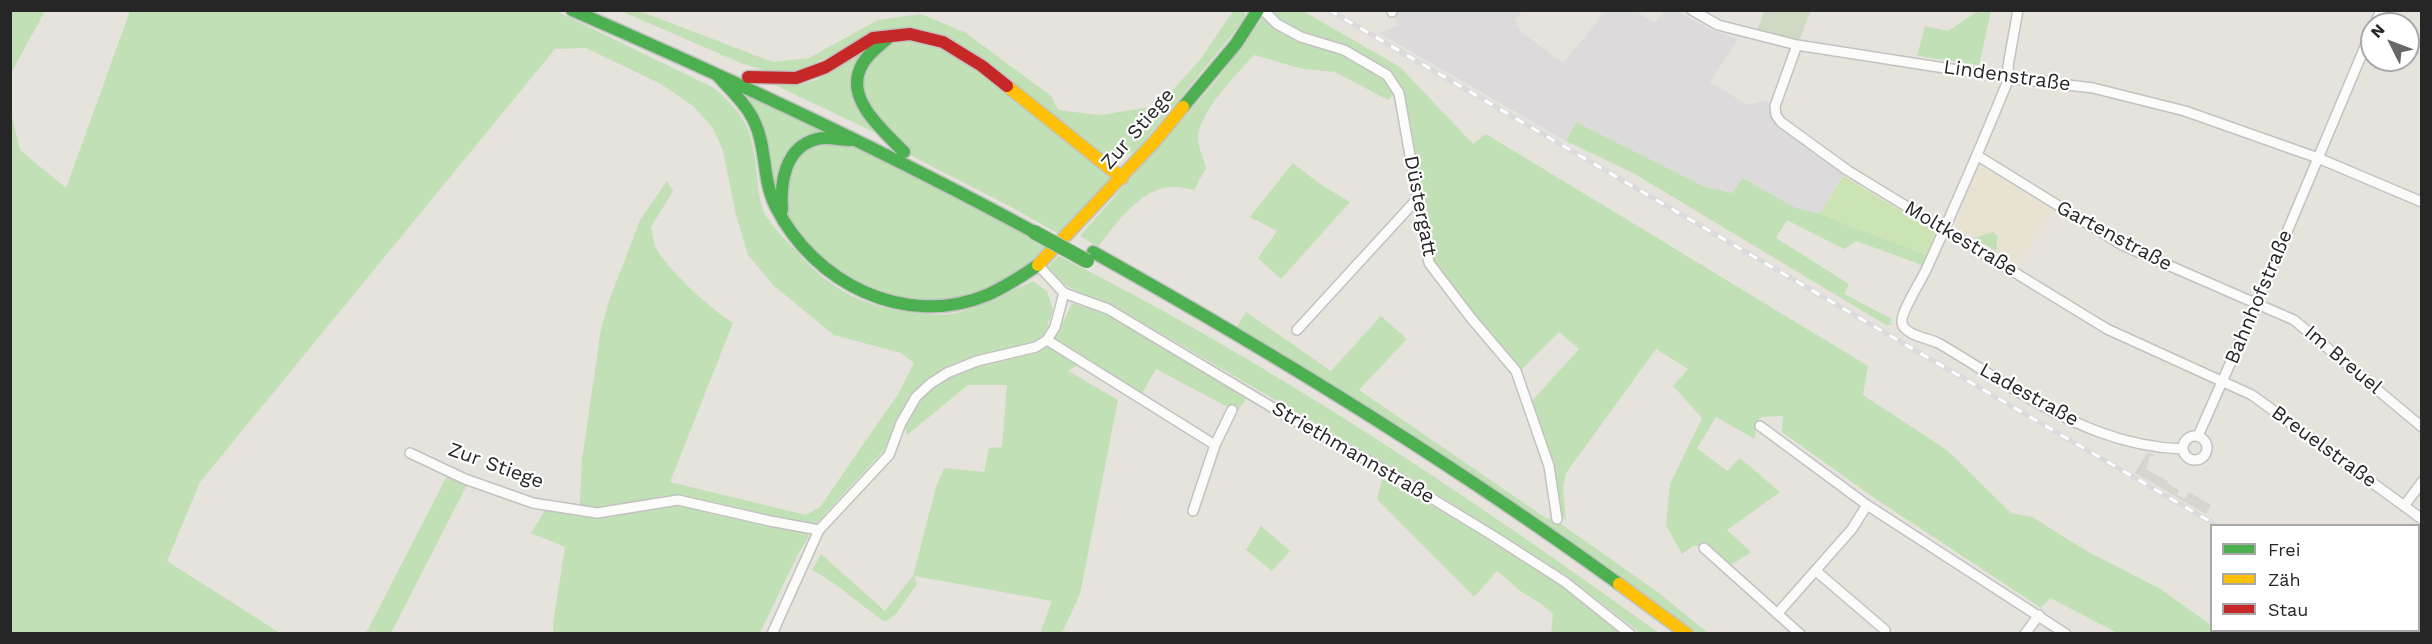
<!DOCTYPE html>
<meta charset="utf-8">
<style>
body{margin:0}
#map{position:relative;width:2432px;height:644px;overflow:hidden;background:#e5e3dc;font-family:"Work Sans",sans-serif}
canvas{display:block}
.frame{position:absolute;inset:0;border:12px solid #262626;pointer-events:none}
.legend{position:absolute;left:2210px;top:524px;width:210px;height:108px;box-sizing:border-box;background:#fff;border:2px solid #a8a8a8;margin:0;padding:8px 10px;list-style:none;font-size:18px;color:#262626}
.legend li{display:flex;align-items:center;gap:12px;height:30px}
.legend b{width:30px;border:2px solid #a8a8a8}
.north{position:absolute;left:2360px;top:12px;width:60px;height:60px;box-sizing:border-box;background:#fff;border:2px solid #a8a8a8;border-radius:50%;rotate:312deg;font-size:16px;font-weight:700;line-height:24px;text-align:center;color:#262626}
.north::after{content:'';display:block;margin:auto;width:21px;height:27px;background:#696866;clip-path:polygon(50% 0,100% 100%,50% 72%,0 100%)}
</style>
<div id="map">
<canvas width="2432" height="644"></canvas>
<div class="frame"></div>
<ul class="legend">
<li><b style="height:8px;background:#4caf50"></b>Frei</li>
<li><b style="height:8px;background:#ffc107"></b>Zäh</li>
<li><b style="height:8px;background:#c62828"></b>Stau</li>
</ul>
<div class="north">N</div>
</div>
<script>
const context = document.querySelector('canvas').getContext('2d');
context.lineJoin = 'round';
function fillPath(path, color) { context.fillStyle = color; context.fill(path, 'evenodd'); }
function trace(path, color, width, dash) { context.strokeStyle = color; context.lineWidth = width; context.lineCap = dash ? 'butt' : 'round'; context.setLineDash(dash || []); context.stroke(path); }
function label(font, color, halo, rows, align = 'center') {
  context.font = font + ' "Work Sans",sans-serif'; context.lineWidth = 4.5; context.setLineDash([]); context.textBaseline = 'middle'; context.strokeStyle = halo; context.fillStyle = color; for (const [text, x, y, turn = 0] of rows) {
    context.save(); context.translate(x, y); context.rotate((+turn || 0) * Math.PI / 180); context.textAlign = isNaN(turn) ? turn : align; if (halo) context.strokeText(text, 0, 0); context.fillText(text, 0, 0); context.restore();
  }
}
fillPath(new Path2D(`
 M1395,11h128l-8,9 5,11 43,32 43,-52h29l20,12 9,-12h12l38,20 24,8 -28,43 37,23 20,-5 10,22 67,51 -24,41 -24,-6 -53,-30 -11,15 -25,-6 -131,-65 -10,19 -187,-108 18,-7z`), '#dcdadb');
fillPath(new Path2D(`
 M1980,165l72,45 -34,55 -64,-39z`), '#e8e3d0');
fillPath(new Path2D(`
 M11,10l34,1 -34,62 -1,-62z
 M130,11h426l158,77c34,29 38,43 43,86 1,12 2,25 6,36 5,13 25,32 35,43 33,38 69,55 118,60 13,1 29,3 41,0 30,-8 49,-20 76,-32l14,10 6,19 -8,23 -11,11 -59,18c53,-9 74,-3 97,-59l44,15 132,78 -11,16 -81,-43 -15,26 -56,-35 -17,11 50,29 -38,194 -18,39h-22l12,-32 -138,-25 3,8 -21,30 -11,8c-25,-17 -46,-38 -73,-52l9,-16 64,57 28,-35 23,-89 8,-19 40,4 5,-24 13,-1 5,-62h-39l-61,50 -5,-22 -18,37 -68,74h-43l32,8 4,4 -12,20 -37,77h-207v-10l12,-76 -34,-14 14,-23 32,4 3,-13 2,-41 19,-131 8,-28 31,-81 27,-39 6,10 -22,36c1,6 2,13 4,19 10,22 57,64 78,77l-63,159 136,33 14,-8 78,-113 16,-31 -13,-10 -67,-18 -60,-49 -26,-31 -12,-40 -13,-64 -10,-23 -20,-22 -32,-22 -75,-36 -31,1 -355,433 -33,79 113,72h-269l-1,-524 10,41 46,38z
 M621,11h18l134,51 36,-4 69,-38 43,-6 45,19 85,63 7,14 41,5 59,-9 42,-46 33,-49h12v8l-107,130c-13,8 -22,10 -36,4l-161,-117 -104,17 -45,20 -22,-1 -29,-9z
 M1268,11h35l97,56 73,77 13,-10 382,232 -5,29 84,55 64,63 21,4 58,36 69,35 52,37 1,5 8,1 4,2h-106l-68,-35 -9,10 -168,-111 -91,-65 1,-16 -20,1 -7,4 -1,18 -39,-22 -19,31 30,23 13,-13 40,34 -53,38 24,22 -22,14 -23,-20h-13l-11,8 -16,-29 4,-41 32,-66 -29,-32 15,-17 -32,-20 -90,124 -3,14 3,34 -7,-8 -28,-111 48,-53 -20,-17 -38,38 -87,-105 -30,-171 -4,-6 -12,12 -53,-28 -32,-3 -49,-14c-17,19 -57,58 -56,85 1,9 6,19 8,28l-12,22c-8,-1 -17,-4 -24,-3 -30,2 -56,39 -72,60l-18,-11 137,-156z
 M1985,11h6l-12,54 -62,-9 8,-30 23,5 29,-19 7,1z
 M891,36l52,6 179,136 -56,60 -55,-31 -107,-55 -35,-38 -12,-36z
 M865,48l-10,18 29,71 -113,-54 31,1 14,-4z
 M736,91l96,44 -22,3 -33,57z
 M1576,122l130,65 26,6 11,-15 53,30 24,6 107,41 -5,10 -66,-24 -12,8 -57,-29 -11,18 73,46 -5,10 48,25 -3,3 5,2 -8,1 -251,-151 -69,-33z
 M858,140l201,105 -83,55 -89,2 -88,-59 -18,-46 23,-53z
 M1293,163l27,21 30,18 -69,77 -23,-21 19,-27 -27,-14z
 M1993,232l5,4 -2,15 -22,-13z
 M1059,256c211,106 408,239 600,377h-19l-73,-57 -132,-83 -321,-187c-26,-10 -49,-16 -67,-38z
 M1246,312l85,59 50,-55 26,23 -48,51 187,128 8,1 105,74 49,40h-11l-155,-109 -305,-197z
 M447,476l20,9 -76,148h-25z
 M1382,479l58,31 124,77 58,46h-71l2,-19 -13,-11 -17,-10 -26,-22 -23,26 -97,-98z
 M1261,526l29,25 -18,20 -26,-21z
 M2357,630l7,3 -115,1 -3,-3z`), '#c2e0b6');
fillPath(new Path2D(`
 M1764,11h47l-14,34 -42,-9z`), '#cedac4');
fillPath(new Path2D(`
 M1843,176l93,56 -9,23 -107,-41z`), '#cce4b3');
fillPath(new Path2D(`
 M2147,453l7,2 -1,2 -3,-1 -4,13 22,12 -1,2 12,7 -2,5 7,4 5,-7 22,13 -5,9 -71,-41z`), '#d7d5cd');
const street = new Path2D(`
 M1263,10l14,14 24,13 43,13 43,25 12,18 30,170 42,55 45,53 33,95 8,53
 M1392,10v2
 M1692,10l26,15 79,20 212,33 84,10 92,23 133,47 104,44
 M2018,10l-10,56 1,12c-26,64 -54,128 -83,192 -5,11 -26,43 -24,53 3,13 28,15 38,21 51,30 103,67 159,88 27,10 55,16 84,17
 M2375,24l6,-14
 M1797,45l-22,61 1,9 5,7 66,48 260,159 145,66 170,124
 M1978,156l144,89 172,75 128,107
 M1038,265l26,28 44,16 177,106 107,59 103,63 70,45 65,52
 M1297,330l121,-132
 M1047,340l168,105
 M1760,426l107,79 199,129
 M2183 448a12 12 0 1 1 24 0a12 12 0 1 1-24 0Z
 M2198,436l59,-133 115,-273
 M410,453l55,26 68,24 64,10 81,-13 92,21 49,9
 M2404,506l18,-24
 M1193,511l22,-66 17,-35
 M1704,548l96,86
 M1816,571l69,59v4
 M1777,614l75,-85 15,-24
 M772,634l47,-104 70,-75 12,-32 15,-26 14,-13 17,-11 30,-12 59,-14 11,-7 8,-13 9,-34
 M2025,634l14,-19`);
const fast = new Path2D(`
 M572,10c157,68 311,140 462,222
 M888,38c-10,9 -23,18 -28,31 -14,32 25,63 44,83
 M718,76c13,14 29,29 37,47 12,26 7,57 21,84 38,76 129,122 211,88 18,-8 35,-19 51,-30
 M1183,107l53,-63 22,-34
 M782,210c-2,-28 3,-63 35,-71 11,-3 23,1 34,1
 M1093,252c181,101 358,210 526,332`);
const slow = new Path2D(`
 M1007,86l115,92
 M1038,265l116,-123 29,-35
 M1619,584l68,50`);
const jam = new Path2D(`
 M748,77l48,1 30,-11 47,-29 37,-4 33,8 39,24 25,20`);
trace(street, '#c2c2c1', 12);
trace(fast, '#c2c2c1', 15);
trace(slow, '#c2c2c1', 15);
trace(jam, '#c2c2c1', 15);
trace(street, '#fbfbfa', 9);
trace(fast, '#4caf50', 12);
trace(slow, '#ffc107', 12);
trace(jam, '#c62828', 12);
const rail = new Path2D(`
 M1329,10l889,516
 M2382,630l5,4
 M2396,630l4,4`);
trace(rail, '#dcdbdc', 5);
trace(rail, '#fff', 3, [9]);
const fastBridge = new Path2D(`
 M1034,232l53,29`);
trace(fastBridge, '#c2c1bf', 16, []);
trace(fastBridge, '#4caf50', 14);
label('20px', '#262626', '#fff', [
 ["Lindenstraße",2007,76,8],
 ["Zur Stiege",1138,129,-49],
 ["Düstergatt",1420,206,79],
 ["Gartenstraße",2114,236,28],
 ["Moltkestraße",1961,239,31],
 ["Bahnhofstraße",2259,297,-67],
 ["Im Breuel",2343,360,40],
 ["Ladestraße",2029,395,29],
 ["Breuelstraße",2324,447,36],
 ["Striethmannstraße",1353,453,30],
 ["Zur Stiege",496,466,20]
]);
</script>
